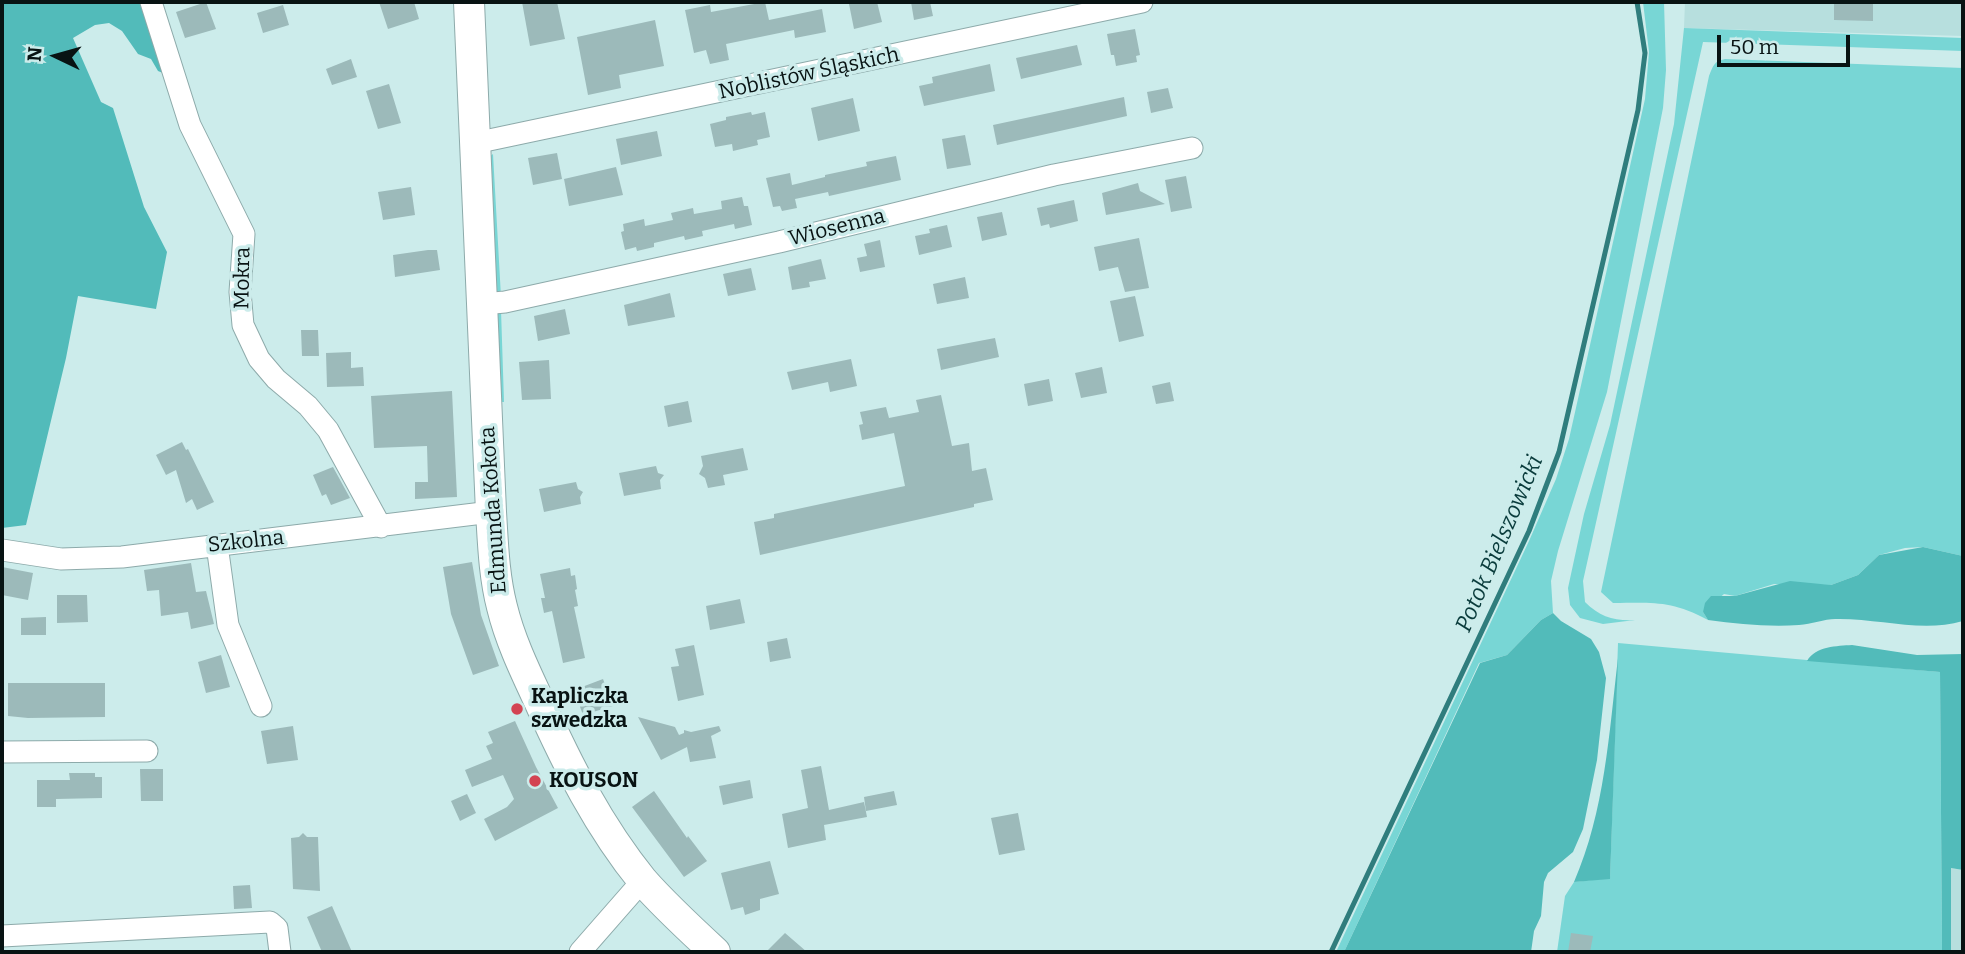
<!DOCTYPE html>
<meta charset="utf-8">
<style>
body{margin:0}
#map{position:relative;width:1965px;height:954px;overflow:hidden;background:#cceceb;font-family:Bitter,serif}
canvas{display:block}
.frame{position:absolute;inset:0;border:4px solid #081313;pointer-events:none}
.north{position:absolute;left:21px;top:21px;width:70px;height:70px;-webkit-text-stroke:5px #cceceb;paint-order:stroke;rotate:275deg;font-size:19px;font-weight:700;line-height:28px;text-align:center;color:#081313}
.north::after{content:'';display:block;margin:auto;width:24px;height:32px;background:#081313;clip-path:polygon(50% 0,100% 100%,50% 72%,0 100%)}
.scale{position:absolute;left:1717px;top:35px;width:133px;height:32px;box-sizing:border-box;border:4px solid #081313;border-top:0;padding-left:9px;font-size:21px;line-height:24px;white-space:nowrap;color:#081313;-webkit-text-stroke:5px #cceceb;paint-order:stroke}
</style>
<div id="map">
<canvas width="1965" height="954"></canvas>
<div class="frame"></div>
<div class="north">N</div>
<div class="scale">50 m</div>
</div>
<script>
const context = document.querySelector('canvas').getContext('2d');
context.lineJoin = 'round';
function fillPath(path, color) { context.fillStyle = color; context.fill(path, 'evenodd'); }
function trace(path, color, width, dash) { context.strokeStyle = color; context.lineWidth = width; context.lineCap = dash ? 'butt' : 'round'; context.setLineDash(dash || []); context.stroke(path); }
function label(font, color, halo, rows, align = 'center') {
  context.font = font + ' Bitter,serif'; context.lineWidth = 7; context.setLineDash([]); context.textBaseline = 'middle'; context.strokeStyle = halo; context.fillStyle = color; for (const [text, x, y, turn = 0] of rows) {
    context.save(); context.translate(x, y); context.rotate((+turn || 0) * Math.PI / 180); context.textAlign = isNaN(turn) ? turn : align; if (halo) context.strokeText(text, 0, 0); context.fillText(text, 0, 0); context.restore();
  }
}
fillPath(new Path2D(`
 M1685,2h278v34l-279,-8z
 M1951,868l12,2v82h-12z`), '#b7dfde');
fillPath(new Path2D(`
 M1643,2h21l2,68 -3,38 -56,284 -49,159 -7,30 2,32 -12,7 -34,35 -28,8 -135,289h-8l193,-411 27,-62 13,-40 76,-340 4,-47z
 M1684,28l279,10v13l-260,-9 -120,539 2,21c15,15 29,19 50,18l-32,4 -23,-6 -10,-13 -2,-17 16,-74 26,-89 64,-301z
 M1725,59l238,9v488l-40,-9 -18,1 -26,7 -21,20 -27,10 -57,-1 -39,12 -11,-2 -21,18 5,8c-38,-20 -55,-17 -95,-17l-12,-11 108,-516c4,-10 5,-15 16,-17z
 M493,154l8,143 -9,1 -3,-141z
 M501,310l3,92h-7l-4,-91z
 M1618,643l322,29 2,280h-385l8,-56 9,-14 36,-4z`), '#78d6d5');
fillPath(new Path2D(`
 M2,2h142l24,73 -10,-4 -7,-12 -13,-5 -16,-23 -13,-8 -14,2 -22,13 28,64 12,6 31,99 23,45 -11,57 -78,-13 -12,62 -40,167 -24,3z
 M1923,547l40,9v65c-42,12 -84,-3 -128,-2 -10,0 -24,5 -36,6 -31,2 -61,-1 -91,-5l-5,-8 2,-9 6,-7h24l55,-15 41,4 27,-10 21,-20z
 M1553,613l8,8 30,18 8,13 7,26 -9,82 -14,69 -10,23 -25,21 -4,9 -3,34 -7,15 -3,21h-187l136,-289 27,-8 34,-35z
 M1852,645l65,10 46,-1v216l-12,-2v84h-9l-2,-280 -133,-11c9,-15 30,-15 45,-16z
 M1618,658l-8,221 -36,3c31,-71 35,-149 44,-224z`), '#52bbba');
trace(new Path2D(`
 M1331,952l198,-421 30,-79 79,-342 7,-57 -8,-51`), '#2f7d7d', 5);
fillPath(new Path2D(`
 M206,2l10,27 -31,9 -9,-26z
 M379,2h35l5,17 -31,10z
 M522,2h35l8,37 -35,7z
 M765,2l4,18 53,-11 4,23 -31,6 -1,-8 -68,14 3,16 -19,4 -4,-14 -12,3 -9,-43 25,-5 1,7z
 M858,2h19l5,20 -28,7 -5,-25z
 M911,2h19l3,14 -19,4z
 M1834,2h39v19l-39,-1z
 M283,5l6,20 -26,8 -6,-20z
 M655,20l9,46 -45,9 2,13 -33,7 -11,-58z
 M1135,29l5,26 -4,1 1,6 -21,4 -2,-11h-3l-4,-21z
 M1077,45l5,20 -61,14 -5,-21z
 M351,59l6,18 -25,8 -6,-16z
 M990,64l5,27 -71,15 -5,-20 14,-3 -1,-6z
 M389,84l12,39 -23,6 -12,-38z
 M1168,88l5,20 -22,5 -4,-21z
 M1124,97l3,19 -130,29 -4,-20z
 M853,98l7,33 -42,10 -7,-33z
 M751,112l1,3 13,-3 5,25 -13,3 1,5 -25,6 -1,-7 -17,3 -5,-23 16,-4v-3z
 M657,131l5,25 -41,9 -5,-26z
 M965,135l6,30 -24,4 -5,-30z
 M557,153l5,26 -29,6 -5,-27z
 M896,156l5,24 -72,16 -1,-4 -33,7 2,9 -15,3 -2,-5 -7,1 -7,-29 24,-5 2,12 33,-8v-2l42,-9 -1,-4z
 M616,167l7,28 -54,11 -5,-27z
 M1186,176l6,32 -21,4 -6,-32z
 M1138,183l2,8 25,13 -59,11 -4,-22z
 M411,187l4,28 -32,5 -5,-28z
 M742,197l2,9h4l4,19 -17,4 -1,-5 -32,7 1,5 -18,4 -1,-4 -30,7v4l-17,4 -1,-4 -11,3 -4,-18 3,-1 -1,-7 21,-5 1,7 28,-6 -2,-7 22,-5 1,6 28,-5 -1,-8z
 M1074,200l4,21 -28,7 -1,-4 -8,2 -4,-18z
 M1002,212l5,23 -25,6 -5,-24z
 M947,225l5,22 -33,8 -4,-19 15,-3 -1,-4z
 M1139,238l10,50 -24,4 -7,-25 -19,4 -5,-24z
 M880,240l5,27 -25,5 -3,-14 10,-2 -3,-12z
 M428,250h9l3,20 -45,7 -2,-22z
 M821,259l5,20 -17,3 1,5 -18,3 -4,-23z
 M751,268l5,22 -28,6 -5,-22z
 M965,277l4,21 -32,6 -4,-20z
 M670,293l5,24 -47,9 -4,-21z
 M1135,296l9,40 -25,6 -9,-41z
 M565,309l5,25 -32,7 -4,-25z
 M301,330h17l1,26h-17z
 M995,338l4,19 -58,13 -4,-21z
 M351,352v16l12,-1 1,19 -37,1 -1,-34z
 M851,359l6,27 -27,6 -2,-10 -36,8 -5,-18z
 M549,360l2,39 -29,1 -3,-38z
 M1102,367l5,26 -26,5 -6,-25z
 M1049,379l4,22 -25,5 -4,-22z
 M1170,382l4,19 -18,3 -4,-18z
 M452,391l5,106 -42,2v-17h13l-1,-36 -53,2 -3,-52z
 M941,395l11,51 17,-3 3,28 14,-3 7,32 -19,4v3l-214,48 -6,-33 20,-4v-4l131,-28 -11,-53 -32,7 -3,-15 4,-1 -3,-12 26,-5 3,11 30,-6 -3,-12z
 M688,401l4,21 -24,5 -4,-21z
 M182,442l4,8 2,-1 26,53 -17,8 -5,-11 -6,4 -10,-33 -10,5 -10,-20z
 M743,448l5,22 -25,5 2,10 -17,3 -3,-10 -6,-4 4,-8 -2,-10z
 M656,466l2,7 6,2 -4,5 1,9 -37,7 -5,-23z
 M333,467l17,31 -19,7 -5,-11 -4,2 -9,-21z
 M576,482l2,7 5,3 -3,5 1,7 -37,8 -5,-23z
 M472,562l9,53 18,51 -26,9 -22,-61 -8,-47z
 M191,563l5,29 10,-1 8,33 -23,5 -3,-17 -27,4 -2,-26 -12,1 -3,-21z
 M2,567l31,6 -5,27 -26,-5z
 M570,568l1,8 4,-1 2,14 -2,1 3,16 -4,1 11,51 -22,5 -11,-52 -8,2 -3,-15h4l-5,-24z
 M57,595h30l1,27 -31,1z
 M740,599l5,24 -35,7 -4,-24z
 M46,617v18h-25v-17z
 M787,638l4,20 -21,4 -3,-20z
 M694,645l10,50 -26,6 -7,-34 8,-1 -4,-17z
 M221,655l9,32 -24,6 -8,-31z
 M603,679l10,27 -30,9 -9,-25z
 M8,683h97v34l-77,1 -20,-2z
 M638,717l37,10 4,8 5,-2v-3l7,2 28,-6 2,5 -10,5 5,22 -26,4 -3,-15 -26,13z
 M515,721l21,46 22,41 -63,33 -11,-22 23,-12 7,-8 -11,-24 -31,12 -7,-17 27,-11 -6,-13 7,-3 -5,-11z
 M293,726l5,34 -31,4 -6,-33z
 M821,766l8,44 35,-8 3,15 -43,8 2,15 -38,8 -6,-34 26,-6 -7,-38z
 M140,769h23v32h-22z
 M69,773h26v4h7v21l-46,1v8h-19v-27h33z
 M750,780l3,18 -30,7 -4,-19z
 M654,791l33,47 1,-2 19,25 -23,16 -52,-70z
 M894,791l3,14 -31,6 -2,-14z
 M467,794l9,19 -16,8 -9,-20z
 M1018,813l7,37 -26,5 -8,-37z
 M303,833l4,4h11l2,54 -27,-2 -2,-51 8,-1z
 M770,861l9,33 -19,5v11l-15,5 -2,-8 -12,3 -10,-37z
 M250,885l2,23 -18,1 -1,-23z
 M332,906l20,46h-30l-15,-35z
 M785,933l22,19h-41z
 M1571,933l22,3 -3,16h-22z`), '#9cbaba');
const street = new Path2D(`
 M151,2l39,123 54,109 -4,58 3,33 16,34 17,20 32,27 20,24 53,97
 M475,143l667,-141
 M482,304l23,-2 274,-60 275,-67 138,-27
 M217,545l11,80 33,81
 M2,550l59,9 61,-2 369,-45
 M2,752l145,-1
 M2,936l268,-14 7,6 3,24
 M580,952l63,-72`);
const secondary = new Path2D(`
 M469,2l22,510c2,32 3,64 11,95 8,33 23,64 37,94 28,63 60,126 104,180 22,25 47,48 72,71`);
trace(street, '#8daaaa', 23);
trace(secondary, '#8daaaa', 32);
trace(street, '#fff', 21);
trace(secondary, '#fff', 30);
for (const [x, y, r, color] of [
 [517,709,7,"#d34352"],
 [535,781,7,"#d34352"]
]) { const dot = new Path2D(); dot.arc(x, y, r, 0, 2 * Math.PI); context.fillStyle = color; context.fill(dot); trace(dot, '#cceceb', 2.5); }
label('21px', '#081313', '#cceceb', [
 ["Noblistów Śląskich",809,74,-12],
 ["Wiosenna",837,228,-14],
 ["Mokra",243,278,-89],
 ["Edmunda Kokota",494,510,-94],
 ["Szkolna",246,542,-6]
]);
label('bold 21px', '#081313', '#cceceb', [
 ["Kapliczka",531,697],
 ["szwedzka",531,721],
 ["KOUSON",549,781]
], 'left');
label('italic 23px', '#0a3c3c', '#cceceb', [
 ["Potok Bielszowicki",1500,544,-67]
]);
</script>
